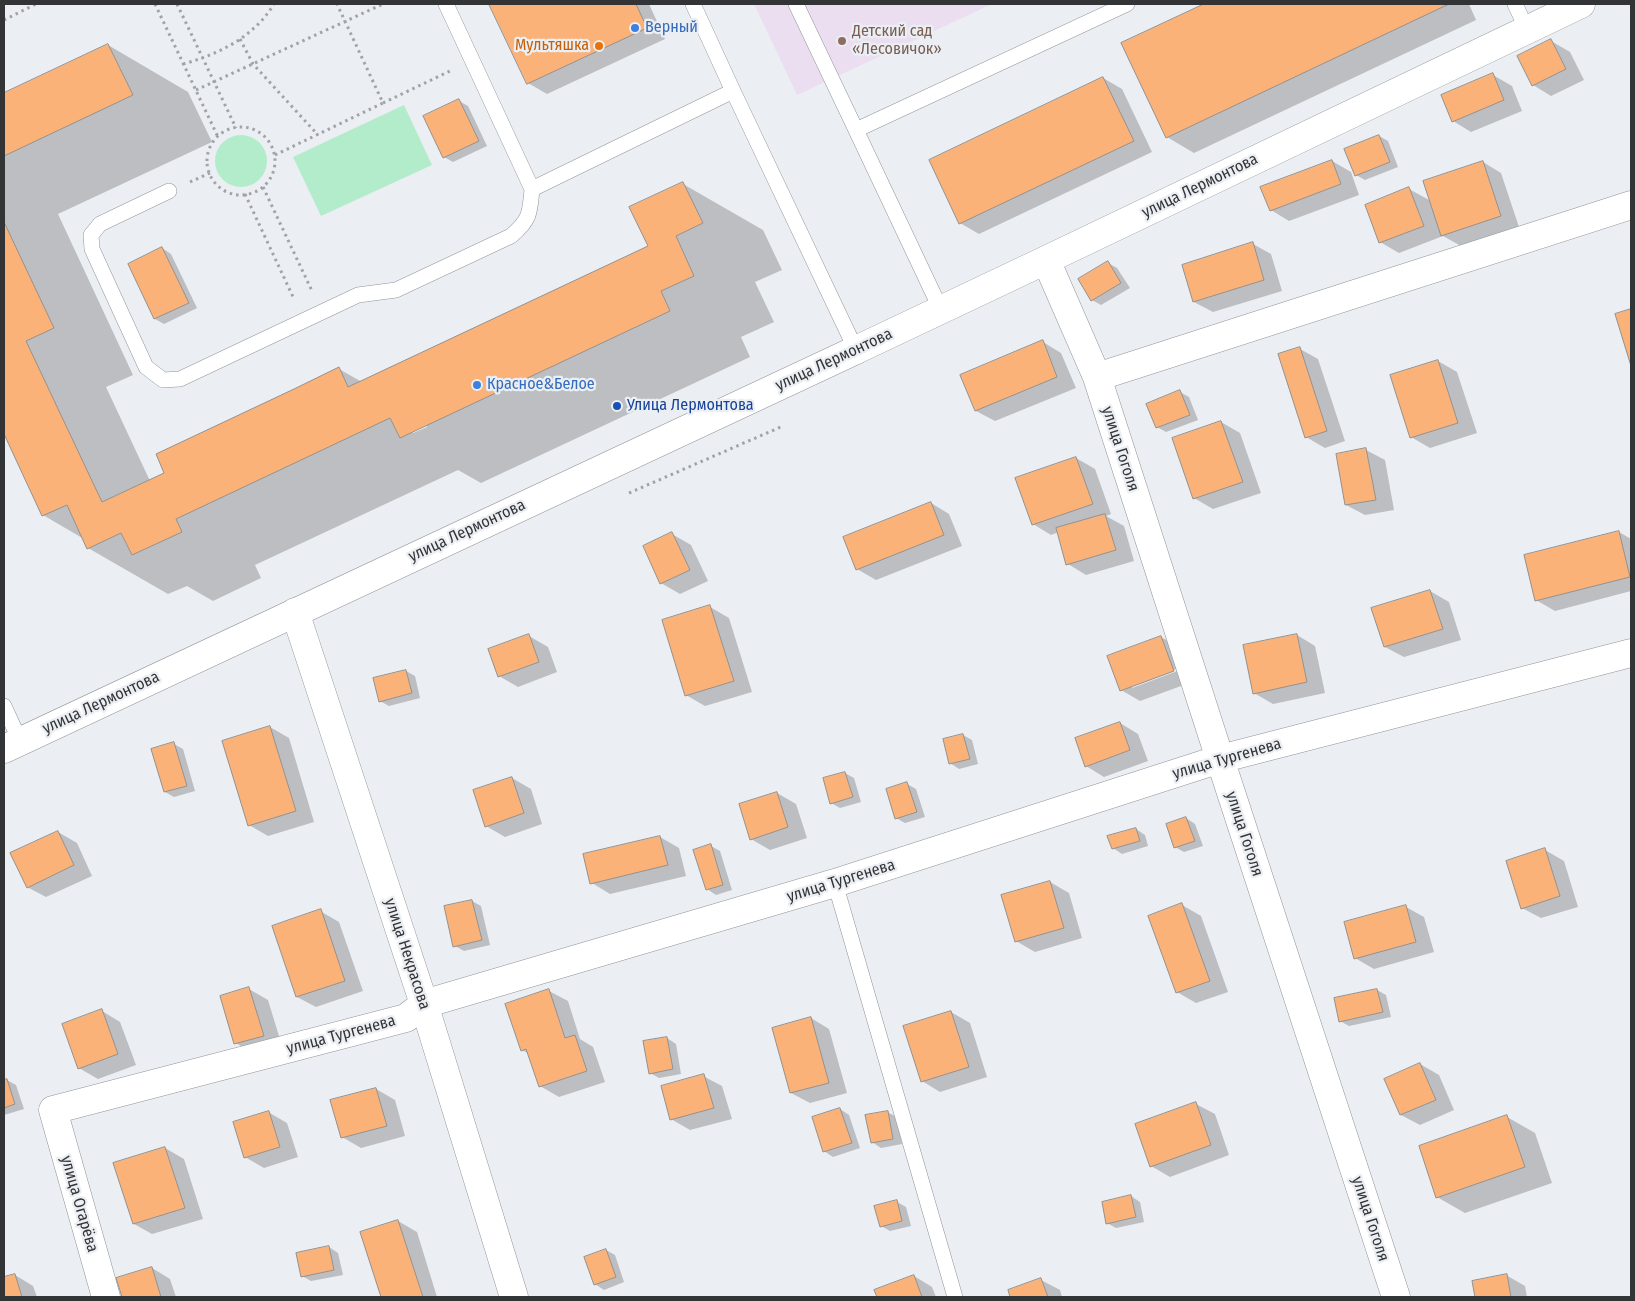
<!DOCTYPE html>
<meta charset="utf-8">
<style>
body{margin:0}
#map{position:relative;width:1635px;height:1301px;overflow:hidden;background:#ebeef2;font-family:"Fira Sans Condensed",sans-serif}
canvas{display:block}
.frame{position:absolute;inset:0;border:5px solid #333436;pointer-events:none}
</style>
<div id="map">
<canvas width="1635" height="1301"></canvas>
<div class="frame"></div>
</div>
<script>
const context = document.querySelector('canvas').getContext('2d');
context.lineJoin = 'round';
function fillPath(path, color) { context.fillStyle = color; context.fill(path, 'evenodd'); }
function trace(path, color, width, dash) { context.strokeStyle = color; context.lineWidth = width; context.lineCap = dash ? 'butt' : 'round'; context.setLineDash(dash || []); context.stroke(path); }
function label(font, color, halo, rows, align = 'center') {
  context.font = font + ' "Fira Sans Condensed",sans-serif'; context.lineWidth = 4.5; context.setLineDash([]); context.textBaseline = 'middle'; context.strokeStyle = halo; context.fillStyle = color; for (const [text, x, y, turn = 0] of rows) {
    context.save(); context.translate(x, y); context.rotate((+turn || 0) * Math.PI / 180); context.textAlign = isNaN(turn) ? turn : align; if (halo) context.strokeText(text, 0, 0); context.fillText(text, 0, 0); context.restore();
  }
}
fillPath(new Path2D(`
 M754,4h238l-195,91z`), '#ecdef1');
fillPath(new Path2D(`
 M404,105l28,60 -111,51 -28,-59z
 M215 161a26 26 0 1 1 52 0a26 26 0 1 1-52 0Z`), '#b3ecca');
fillPath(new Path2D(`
 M491,4h158l16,35 -118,55 -19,-11z
 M1206,4h263l7,16 -282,133 -27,-16 -45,-94z
 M1551,41l19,11 14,28 -33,16 -18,-11z
 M108,45l80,47 24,50 -154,72 75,161 -27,12 44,94 16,-8 173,-104 23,13 288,-135 33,-63 80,46 19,40 -27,12 19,40 -33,15 9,20 -269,126 -23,-13 -203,95 6,13 -48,23 -26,-15 -19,8 -80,-46 -4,-9 -41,-24 -39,-84v-337zM426,424l1,3 -14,6 -2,-2z
 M1493,75l19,11 10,25 -51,21 -18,-11z
 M1103,78l19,11 30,63 -173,82 -19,-11z
 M459,101l9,5 19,40 -34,16 -9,-5z
 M1379,136l9,5 10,26 -33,13 -9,-5z
 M1332,161l19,11 8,23 -70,26 -18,-11z
 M1483,162l18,11 18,54 -58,19 -18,-10 -44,17 -19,-11 29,-53 22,12z
 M1253,244l18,10 11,37 -69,21 -19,-10 -11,-37z
 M162,248l9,6 26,54 -33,16 -9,-5 -26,-55z
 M1108,263l9,5 13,20 -29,17 -9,-5z
 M1631,311v51l-14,-47z
 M1043,342l18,11 15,35 -81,33 -19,-10z
 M1300,349l18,10 27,82 -20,7 -19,-11z
 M1438,361l19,11 20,61 -47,15 -19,-11z
 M1180,392l9,5 9,23 -32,12 -9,-5z
 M1221,422l19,11 21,60 -48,16 -19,-11z
 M1366,450l19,10 9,50 -29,5 -19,-10z
 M1076,458l19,11 16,45 -5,2 18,10 10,35 -48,14 -18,-11 -9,-32 -8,3 -18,-11z
 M931,503l18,11 13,32 -86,34 -19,-11z
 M1619,532l12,7v52l-76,20 -19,-11z
 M672,534l19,11 17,36 -28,13 -19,-11z
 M1430,591l19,11 12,38 -57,17 -19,-10 -12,-39z
 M710,607l19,11 23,74 -47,14 -19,-11z
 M1297,635l18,11 10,47 -52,11 -19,-11z
 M529,636l19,11 9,25 -39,15 -19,-11z
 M1161,637l19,11 12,34 -52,19 -19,-11zM1179,668l1,2 -48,18v-3z
 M406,671l9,5 5,22 -31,8 -9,-5z
 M1120,723l18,11 10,27 -44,16 -18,-11z
 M270,727l19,11 25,84 -46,14 -19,-11z
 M963,735l9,5 6,24 -19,5 -9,-6 -6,-23z
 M174,744l9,5 12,42 -21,6 -9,-5z
 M845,773l9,5 7,24 -21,6 -9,-5z
 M512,778l19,11 11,35 -37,13 -19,-11z
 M907,784l9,5 9,28 -20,6 -9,-5z
 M777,793l19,11 11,34 -37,12 -19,-11z
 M1186,818l9,6 8,22 -19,6 -9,-5z
 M1136,829l9,6 3,11 -26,8 -9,-6z
 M58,832l19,11 15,33 -46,21 -19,-10z
 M660,837l19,11 7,28 -76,18 -18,-11z
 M711,846l9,5 12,39 -16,5 -9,-6z
 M1545,850l19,11 14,46 -37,11 -19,-10z
 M1050,882l19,11 13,45 -47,14 -19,-11z
 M472,901l9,5 9,39 -26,6 -9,-5z
 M1182,905l19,11 27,76 -32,11 -19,-11z
 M1406,907l18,10 10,35 -60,17 -19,-11z
 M320,911l19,11 24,69 -47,16 -19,-10z
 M249,989l19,11 14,46 -28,8 -18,-11z
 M1377,990l9,5 5,22 -42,9 -9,-5z
 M549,991l19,10 12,38 13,8 12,35 -46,15 -19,-11 -11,-32 -7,-4z
 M102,1011l18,11 16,43 -38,14 -19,-11z
 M951,1012l19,11 17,54 -47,15 -18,-11z
 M811,1018l18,11 18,64 -37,10 -19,-10 -18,-64z
 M667,1038l9,6 5,30 -22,4 -9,-5z
 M1420,1064l19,11 15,35 -34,15 -19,-10z
 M703,1076l19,10 10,33 -42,11 -19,-11z
 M7,1080l9,5 8,24 -20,6v-34z
 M376,1089l19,11 10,36 -44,12 -19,-11z
 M1196,1104l19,10 14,41 -59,22 -19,-11z
 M840,1109l9,6 11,33 -27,9 -9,-6z
 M268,1112l19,11 11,34 -34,11 -19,-11z
 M887,1112l10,5 5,27 -21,4 -9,-6z
 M1507,1117l28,16 17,50 -87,30 -28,-16z
 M165,1148l19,11 19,60 -51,15 -18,-10z
 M1131,1196l9,6 4,20 -28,6 -9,-5z
 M897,1202l9,5 5,19 -21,5 -9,-5z
 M398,1221l19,11 20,65h-55l-20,-65z
 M329,1247l9,6 5,22 -32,6 -9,-5z
 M606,1250l9,5 9,27 -20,8 -9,-6z
 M152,1268l18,11 6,18h-53l-6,-18z
 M15,1275l18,11 4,11h-33v-18z
 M1506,1275l19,11 2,11h-51l-3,-15z
 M914,1276l18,11 4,10h-58l-2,-7z
 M1041,1280l19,10 2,7h-50l-3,-6z`), '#0003');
const building = new Path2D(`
 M489,4h147l11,24 -120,56z
 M1204,4h245l-283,134 -45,-95z
 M1551,39l15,30 -34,17 -15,-30z
 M108,44l25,51 -129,61v-63z
 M1493,73l11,27 -52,22 -11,-27z
 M1103,77l31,64 -175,83 -30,-64z
 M459,99l20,42 -36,17 -20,-42z
 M1379,135l11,27 -35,14 -11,-27z
 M1332,160l9,24 -71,27 -10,-24z
 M1483,161l18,55 -60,20 -18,-55z
 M683,182l20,41 -27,13 18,40 -33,15 9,20 -270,127 -10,-20 -214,101 6,13 -50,23 -11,-22 -34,16 -20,-44 -25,11 -38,-82v-212l50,106 -28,13 76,161 62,-29 -8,-19 138,-65 45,-22 9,20 300,-141 -19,-39z
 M1409,187l15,39 -45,17 -14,-38z
 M1253,242l11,38 -71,22 -11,-37z
 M162,247l27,56 -35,16 -26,-55z
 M1108,261l13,22 -30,18 -13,-22z
 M1631,309v57l-16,-52z
 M1043,340l14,37 -82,34 -15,-36z
 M1300,347l27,84 -22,7 -27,-84z
 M1438,360l20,63 -48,15 -20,-63z
 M1180,390l10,25 -34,13 -10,-24z
 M1221,421l22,61 -50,17 -21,-61z
 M1366,448l10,52 -31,5 -9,-51z
 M1076,457l17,47 -61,21 -17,-47z
 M931,502l13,33 -88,35 -13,-33z
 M1105,514l11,36 -50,15 -10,-37z
 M1619,531l11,46 -95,24 -11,-46z
 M672,532l18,38 -30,14 -17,-38z
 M1430,590l13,39 -59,18 -13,-39z
 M710,605l24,76 -49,15 -23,-76z
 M529,634l10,28 -41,15 -10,-28z
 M1297,634l10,48 -54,12 -10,-49z
 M1161,636l13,35 -54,20 -13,-35z
 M406,670l6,23 -33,9 -6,-24z
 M1120,722l10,28 -45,17 -10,-29z
 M270,726l26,85 -48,15 -26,-85z
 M963,734l7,25 -21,5 -6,-25z
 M174,742l13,44 -23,6 -13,-43z
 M845,772l8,25 -23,7 -7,-26z
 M512,777l12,36 -39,14 -12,-37z
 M907,782l10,30 -22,7 -9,-30z
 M777,792l11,35 -38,13 -11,-36z
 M1186,817l9,24 -21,7 -8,-24z
 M1136,828l4,13 -28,8 -5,-13z
 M58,831l16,34 -47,23 -17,-35z
 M660,836l8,29 -78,19 -7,-30z
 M711,844l12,41 -17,5 -13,-40z
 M1545,848l15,48 -39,13 -15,-48z
 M1050,881l14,47 -49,14 -14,-47z
 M472,900l10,40 -29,7 -9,-41z
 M1182,903l28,78 -34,12 -28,-77z
 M1406,905l10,37 -62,17 -10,-37z
 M321,909l24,72 -49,16 -24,-71z
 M249,987l15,49 -30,8 -14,-48z
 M549,989l16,49 10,-3 12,36 -48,16 -13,-38 -5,2 -16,-47z
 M1377,989l6,23 -44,10 -5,-24z
 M102,1009l16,45 -40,15 -16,-45z
 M951,1011l18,56 -48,15 -18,-56z
 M811,1017l18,66 -39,10 -18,-65z
 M667,1037l6,32 -24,5 -6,-33z
 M1420,1063l16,37 -36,15 -16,-36z
 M704,1074l10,34 -44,12 -9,-34z
 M7,1079l8,25 -11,4v-28z
 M376,1088l11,38 -46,12 -11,-38z
 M1196,1102l15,43 -61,22 -15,-43z
 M840,1108l12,35 -29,9 -11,-35z
 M269,1111l11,36 -36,11 -11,-36z
 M888,1111l5,28 -22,4 -6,-28z
 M1507,1115l18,52 -89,31 -17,-52z
 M165,1147l20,61 -52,16 -20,-61z
 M1131,1195l5,22 -30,7 -4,-22z
 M897,1200l5,21 -22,6 -6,-21z
 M398,1220l25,77h-42l-21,-65z
 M329,1246l5,24 -33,7 -5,-24z
 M606,1249l10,28 -22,8 -10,-28z
 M152,1267l9,30h-39l-6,-19z
 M15,1274l7,23h-18v-20z
 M1507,1274l4,23h-36l-3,-16z
 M914,1275l8,22h-45l-3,-7z
 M1041,1278l7,19h-38l-2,-7z`);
fillPath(building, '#fbb279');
trace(building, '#94908d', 1);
const service = new Path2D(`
 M446,4l86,185
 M693,4l40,87 123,259
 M796,4l60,126
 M1515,4l12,26
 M169,191l-69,33 -9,11 1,14 54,118 17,13 17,-1 178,-84 38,-5 115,-54c19,-16 19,-23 21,-47l201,-98
 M941,310l-85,-180 271,-126
 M4,706l16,35
 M835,883l120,414`);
const minor = new Path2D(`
 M1046,260l51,117 123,382 176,538
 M856,350l190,-90 535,-256
 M1097,377l534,-172
 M295,612l129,392 90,293
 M106,1297l-53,-187 353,-92 18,-14 411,-121 385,-124 411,-106`);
const tertiary = new Path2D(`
 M4,749l852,-399`);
trace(service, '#929599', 16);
trace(minor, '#929599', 29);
trace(tertiary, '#929599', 29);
trace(new Path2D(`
 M155,4l63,133
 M177,4l59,124
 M4,20l32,-16
 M240,39l13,25 65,71
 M183,64c36,-10 71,-27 91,-60
 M196,90l187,-86
 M383,103l67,-32
 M207 161a34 34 0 1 1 68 0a34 34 0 1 1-68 0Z
 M275,155l108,-52 -46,-99
 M190,182l20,-9
 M263,187l49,104
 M245,194l49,105
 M629,493l154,-67`), '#a1a3a6', 3, [2.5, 4]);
trace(service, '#fff', 15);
trace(minor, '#fff', 28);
trace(tertiary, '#fff', 28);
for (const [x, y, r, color] of [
 [635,28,5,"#3f7fe0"],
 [842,41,5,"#8d6e63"],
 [599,46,5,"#e8710a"],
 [477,385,5,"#3f7fe0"],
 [617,406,5,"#1a4fb4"]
]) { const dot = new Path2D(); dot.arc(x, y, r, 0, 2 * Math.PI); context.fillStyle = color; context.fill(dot); trace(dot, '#ebeef2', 2); }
label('16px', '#366cbe', '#ebeef2', [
 ["Верный",645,28],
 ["Красное&Белое",487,385]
], 'left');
label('16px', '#785e54', '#ebeef2', [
 ["Детский сад",852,32],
 ["«Лесовичок»",852,50]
], 'left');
label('16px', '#c56008', '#ebeef2', [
 ["Мультяшка",589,46]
], 'right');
label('16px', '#333436', '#ebeef2', [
 ["улица Лермонтова",1200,186,-26],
 ["улица Лермонтова",834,360,-25],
 ["улица Гоголя",1120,449,72],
 ["улица Лермонтова",467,531,-25],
 ["улица Лермонтова",101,703,-25],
 ["улица Тургенева",1227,759,-16],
 ["улица Гоголя",1244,834,72],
 ["улица Тургенева",841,881,-17],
 ["улица Некрасова",407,954,72],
 ["улица Тургенева",341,1035,-15],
 ["улица Огарёва",79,1204,74],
 ["улица Гоголя",1370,1219,72]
]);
label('16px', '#164399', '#ebeef2', [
 ["Улица Лермонтова",627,406]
], 'left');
</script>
